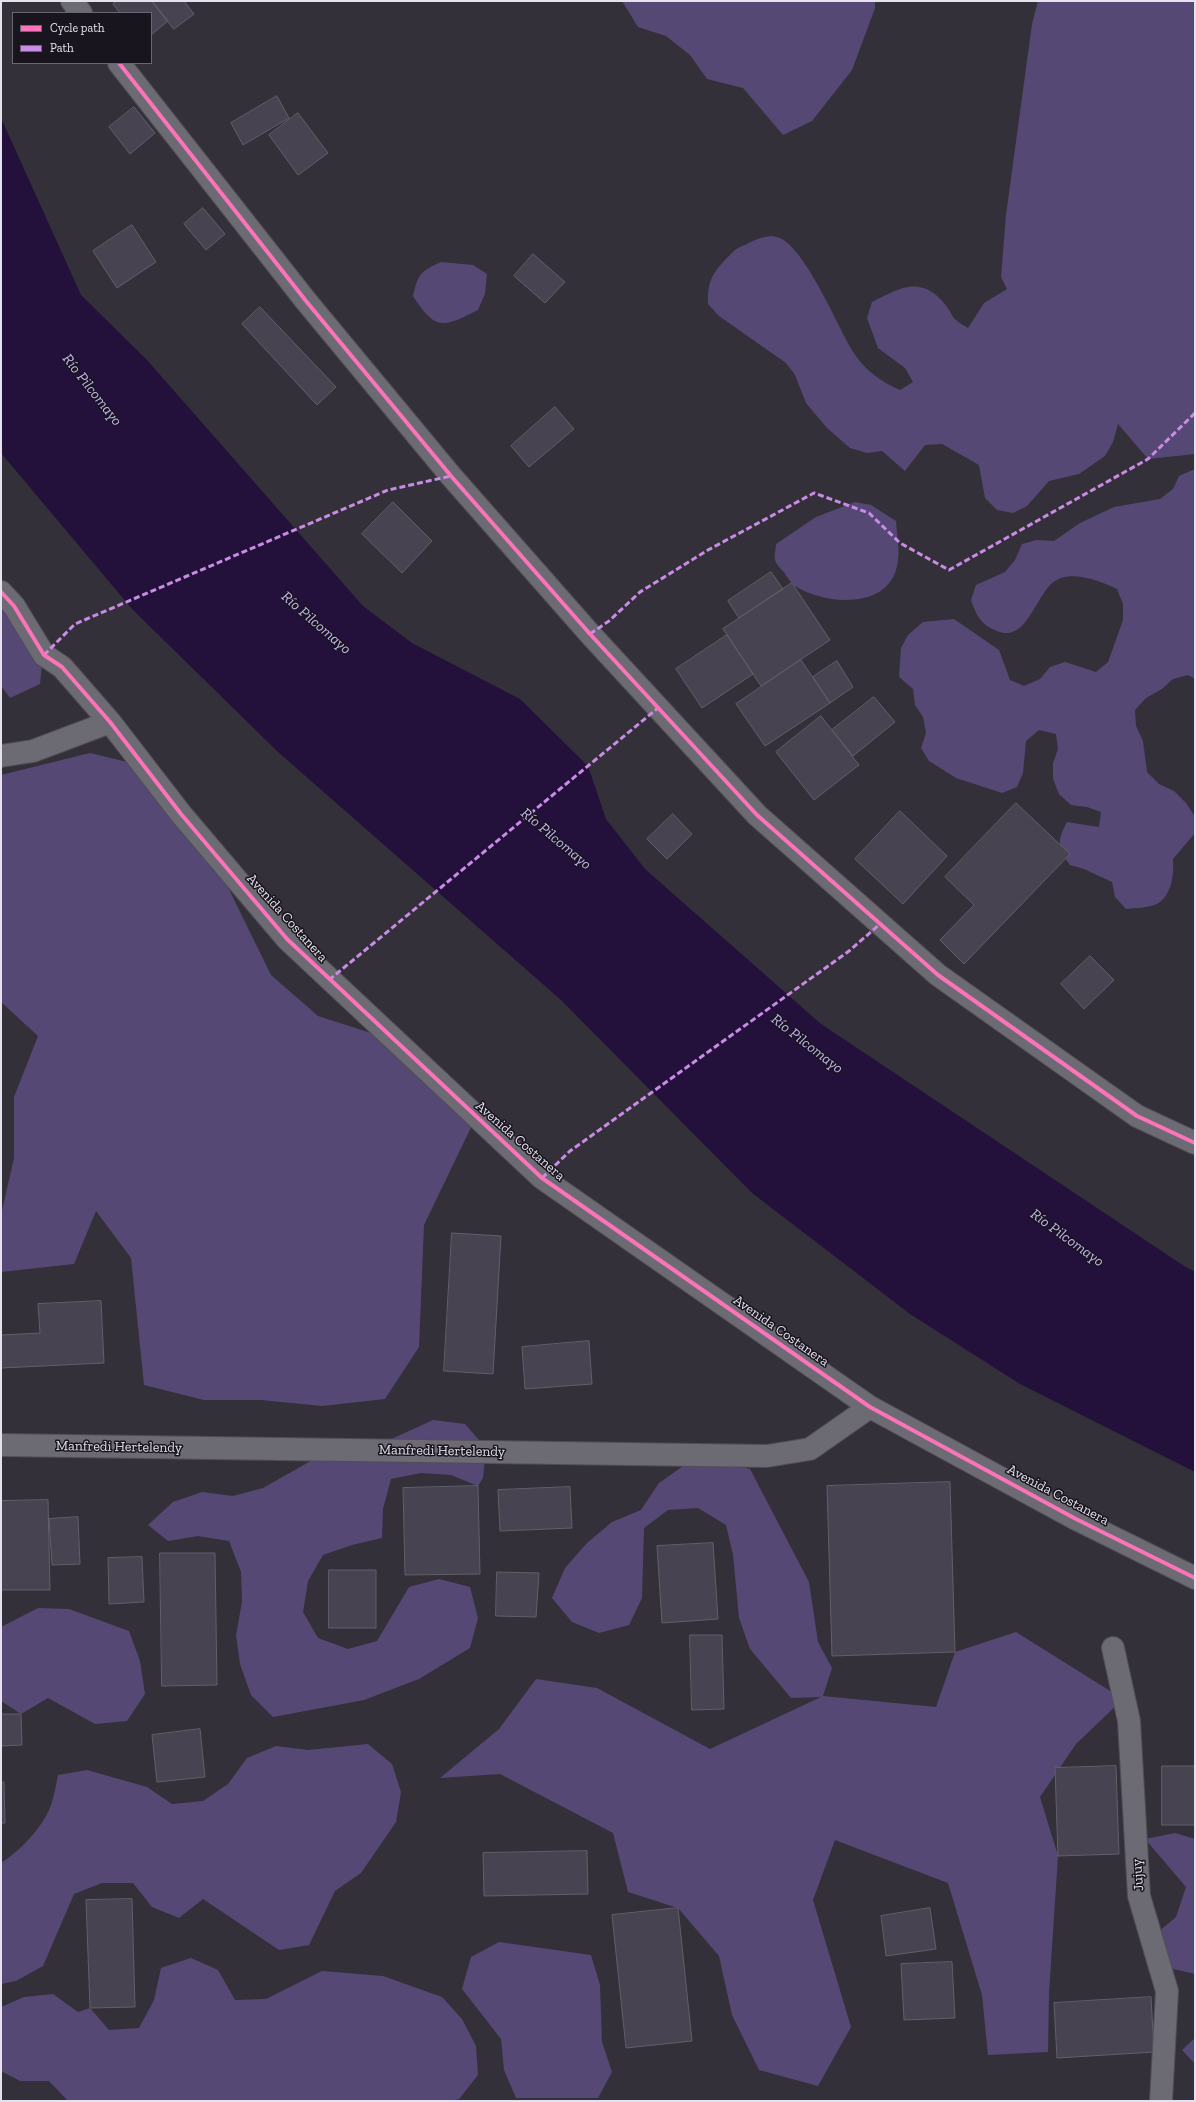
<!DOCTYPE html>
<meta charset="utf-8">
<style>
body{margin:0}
#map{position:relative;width:1196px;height:2102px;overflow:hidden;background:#33303a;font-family:"Zilla Slab",serif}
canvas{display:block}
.frame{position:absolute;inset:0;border:2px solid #e5e1ee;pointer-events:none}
.legend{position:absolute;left:12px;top:12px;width:140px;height:52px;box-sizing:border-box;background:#18151f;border:1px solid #6a6772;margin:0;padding:5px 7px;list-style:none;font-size:12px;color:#e5e1ee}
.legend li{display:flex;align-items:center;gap:8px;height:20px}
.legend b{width:20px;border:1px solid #6a6772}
</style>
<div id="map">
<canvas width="1196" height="2102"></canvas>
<div class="frame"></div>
<ul class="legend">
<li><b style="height:5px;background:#fb73b8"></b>Cycle path</li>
<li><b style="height:5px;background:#ca8be6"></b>Path</li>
</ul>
</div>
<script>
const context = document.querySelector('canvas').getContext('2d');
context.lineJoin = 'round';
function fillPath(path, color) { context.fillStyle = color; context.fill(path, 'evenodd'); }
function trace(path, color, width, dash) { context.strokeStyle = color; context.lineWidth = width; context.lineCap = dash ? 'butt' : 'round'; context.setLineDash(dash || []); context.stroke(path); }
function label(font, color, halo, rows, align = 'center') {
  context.font = font + ' "Zilla Slab",serif'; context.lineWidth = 3; context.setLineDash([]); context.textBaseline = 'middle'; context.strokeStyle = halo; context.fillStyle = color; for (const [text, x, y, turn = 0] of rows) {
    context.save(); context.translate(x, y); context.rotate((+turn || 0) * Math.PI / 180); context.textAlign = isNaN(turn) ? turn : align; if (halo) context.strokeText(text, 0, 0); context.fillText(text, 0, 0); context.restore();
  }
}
fillPath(new Path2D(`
 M622,1h253v7l-23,62 -40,51 -29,14 -40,-47 -36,-9 -17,-24 -24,-19 -28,-9z
 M1038,1h157v453l-47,5 -30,-35 -5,18 -8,14 -26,18 -30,7 -22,25 -14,7 -16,-3 -12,-12 -6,-33 -37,-21 -17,1 -20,26 -23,-20 -15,2 -17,-5 -23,-20 -21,-25 -11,-28 -9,-12 -67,-47 -11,-12c-1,-26 7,-34 25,-52 4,-5 13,-7 18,-10 9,-5 20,-8 29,-4 26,12 57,87 72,112 10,18 29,32 48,40l13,-8 -8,-14 -27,-20 -11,-30 5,-16c28,-14 48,-27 72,1 4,4 6,9 9,14 3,4 10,8 15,11l16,-25 23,-14 -6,-12 5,-62 26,-191z
 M441,262l32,3 14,9 -2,20 -7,16c-34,17 -42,22 -65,-14 5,-21 7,-25 28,-34z
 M1195,469v210l-7,-4 -15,4 -11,10 -16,9 -11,12 1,16 7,15 4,31 12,12 15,7 12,12 9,14v16l-22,26c1,16 -1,36 -16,45 -8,4 -23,4 -31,5l-11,-12 -3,-15 -28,-13 -14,-4c-13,-18 -13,-24 -3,-43l32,5 2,-15 -14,-5 -16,-2 -12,-11 -6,-15v-16l5,-14 -2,-15 -17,-4 -13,11 -3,32 -6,14 -15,6 -46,-15 -27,-17 -8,-13 5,-15 -3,-16 -8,-12 -2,-16 -14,-12 2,-29 7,-13 15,-13 31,-3 45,31 11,30 14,6 16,-7 10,-12 15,-5 31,10 12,-10 15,-42v-16l-6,-15c-17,-8 -45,-19 -62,-8 -19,12 -28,63 -58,50 -16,-6 -21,-16 -26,-31l5,-15 29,-13 10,-12 7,-16 15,-4 17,1 26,-18 34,-16 46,-8 13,-10 6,-13z
 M855,502l16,3 25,16c1,16 5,33 0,49 -12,40 -73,34 -101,16 -4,-3 -8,-9 -11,-14 -3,-3 -8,-8 -9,-12 -1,-5 1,-11 1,-16l40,-27z
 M1,596l42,57 -3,31 -30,14 -9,-12z
 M90,753l62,15 41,48 78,159 47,41 59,19 100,80 -53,110 -5,122 -34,52 -63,7 -61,-6h-57l-60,-15 -13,-127 -35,-47 -22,53 -73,8v-57l13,-57v-61l24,-61 -37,-34v-227z
 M433,1420l32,4 21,24 -3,30 -5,8 -27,-11 -30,-2 -30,6 -8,30 -1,29 -30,7 -29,10 -15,26 -5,31 15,26 30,11 29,-8 32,-54 30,-8 31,8 8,31 -8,30 -51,31 -55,21 -91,17 -22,-22 -11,-31 -4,-29 6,-33 -1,-30 -12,-31 -31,-5 -30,5 -20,-16 25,-23 29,-10 31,4 30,-8 83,-47 30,5z
 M719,1462l31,7 59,113 9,60 14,26 -9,28 113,11 19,-55 61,-20 107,67 -47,45 -36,53 18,59 -9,137 -1,59 -60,3 -6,-60 -34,-112 -113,-43 -22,60 38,127 -33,59 -59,-16 -27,-55 -13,-59 -41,-48 -50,-16 -15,-59 -113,-59 -60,4 59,-49 37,-50 61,9 113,61 111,-52 -30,1 -41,-49 -11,-31 -6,-63 -7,-30 -28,-17 -30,2 -24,18 -2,70 -13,27 -30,8 -27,-11 -20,-24 13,-30 22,-25 25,-21 29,-12 18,-27 27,-19z
 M38,1608l31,1 60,22 11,30 5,33 -18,27 -32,3 -47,-26 -27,16 -20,-13v-74z
 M368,1744l24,20 9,28 -5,30 -35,51 -26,18 -26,54 -30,5 -76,-51 -24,19 -27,-11 -19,-24h-31l-28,11 -31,72 -27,15 -15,3v-121c19,-12 43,-37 50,-58 3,-9 5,-20 7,-30l29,-5 60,17 25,17 31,-3 25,-17 19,-26 29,-12 32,4z
 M1175,1833l20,6v135l-30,-7 -13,-30 24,-20 10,-30 -41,-48z
 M499,1942l92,13 9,30 2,57 10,30 -14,26h-82l-12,-28 -3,-31 -39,-50 9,-32z
 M191,1958l27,12 17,30 31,-1 56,-28 61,5 59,21 20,22 14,27 2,29 -19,24 -7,2h-384l-19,-20h-29l-19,-10v-64l23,-10 29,-3 25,18 12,-4 19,22 30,-2 15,-28 7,-32z
 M1195,2038v26l-13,-14z`), '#564874');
fillPath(new Path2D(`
 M1,118l80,177 66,65 216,246 49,37 108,56 68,67 18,53 39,50 176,155 363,242 11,6v200l-175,-88 -110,-70 -158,-121 -191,-193 -283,-248 -146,-143 -131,-156z`), '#23113b');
const building = new Path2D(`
 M117,1h35l16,20 -17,14v-22h-31l-7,-9z
 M152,1h32l10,13 -20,15z
 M277,96l12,22 -46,27 -12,-22z
 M134,107l21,26 -25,21 -21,-27z
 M298,113l30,40 -30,22 -29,-40z
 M203,208l22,26 -19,16 -22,-26z
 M132,225l24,37 -39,26 -24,-37z
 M533,254l32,28 -20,21 -31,-27z
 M260,307l76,80 -19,18 -75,-81z
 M555,407l19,22 -45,38 -18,-21z
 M393,502l39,39 -30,32 -40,-39z
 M771,572l12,17 -44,29 -11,-17z
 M792,583l38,57 -69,46 -38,-57z
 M727,635l26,39 -51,34 -26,-39z
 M801,660l29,43 -65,43 -29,-42z
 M837,661l16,26 -23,16 -17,-26z
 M874,697l21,25 -42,34 -21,-26z
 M821,716l38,49 -45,35 -38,-48z
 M1016,803l54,51 -106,110 -24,-24 34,-35 -29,-28z
 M900,811l47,45 -44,48 -48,-45z
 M673,814l19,20 -25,25 -20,-20z
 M1090,956l24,24 -30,29 -23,-25z
 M452,1233l49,3 -8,138 -49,-3z
 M101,1301l3,62 -103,5v-33l39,-2 -2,-29z
 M589,1341l3,43 -67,5 -3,-42z
 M950,1482l5,170 -123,4 -5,-170z
 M478,1486l2,88 -75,1 -2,-87z
 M570,1487l2,41 -72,3 -2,-41z
 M48,1500l2,90h-49v-89z
 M78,1517l2,47 -28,1 -3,-46z
 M713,1543l5,76 -56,4 -5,-77z
 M160,1553h55l2,132 -55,1z
 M142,1557l2,45 -35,2 -1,-46z
 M329,1570h47v58h-47z
 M497,1572l42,1 -3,44 -40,-1z
 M690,1635h32l2,74 -32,1z
 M1,1714h20l1,31 -21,1z
 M200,1729l5,48 -48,5 -5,-47z
 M1116,1766l3,88 -61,2 -3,-88z
 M1162,1766h33v59h-33z
 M1,1782h3l1,41h-4z
 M587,1851l1,43 -104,2 -1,-43z
 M132,1899l3,108 -45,1 -4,-108z
 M678,1908l14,133 -66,7 -14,-133z
 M930,1908l6,41 -50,7 -5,-40z
 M952,1962l3,56 -51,2 -3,-56z
 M1151,1997l3,55 -97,6 -3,-55z`);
fillPath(building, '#484351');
trace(building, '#615f68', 1);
const minor = new Path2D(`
 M72,1l9,12
 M119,63l187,238 145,175 139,158 167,181 181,160 199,141 58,27
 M1,592l13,14 30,49 18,12 48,55 71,92 106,125 255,239 328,229 206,112 119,59
 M1,756l32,-5 77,-29
 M1,1445l766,11 43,-7 60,-42
 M1113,1648l16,73 10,175 28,95 -6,110`);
trace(minor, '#504d57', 24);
trace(minor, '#6c6a72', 22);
trace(new Path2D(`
 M590,634l19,-13 31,-29 68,-42 106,-57 55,20 31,30 49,27 199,-111 46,-45 1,-4
 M44,655l31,-31 313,-134 63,-14
 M329,980l329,-272
 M542,1178l28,-27 279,-200 31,-27`), '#ca8be6', 3, [6, 3]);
trace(new Path2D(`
 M119,63l187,238 145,175 139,158 167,181 181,160 199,141 58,27
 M1,592l13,14 30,49 18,12 48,55 71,92 106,125 255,239 328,229 206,112 119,59`), '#fb73b8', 4);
label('14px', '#e5e1ee', '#18151f', [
 ["Avenida Costanera",287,918,48],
 ["Avenida Costanera",520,1141,41],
 ["Avenida Costanera",781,1331,35],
 ["Manfredi Hertelendy",119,1447,1],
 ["Manfredi Hertelendy",442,1451,1],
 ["Avenida Costanera",1058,1495,28],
 ["Jujuy",1138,1875,-94]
]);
label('italic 15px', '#c8b4f4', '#18151f', [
 ["Río Pilcomayo",92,390,52],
 ["Río Pilcomayo",316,623,41],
 ["Río Pilcomayo",556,839,40],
 ["Río Pilcomayo",807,1044,38],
 ["Río Pilcomayo",1067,1238,36]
]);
</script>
